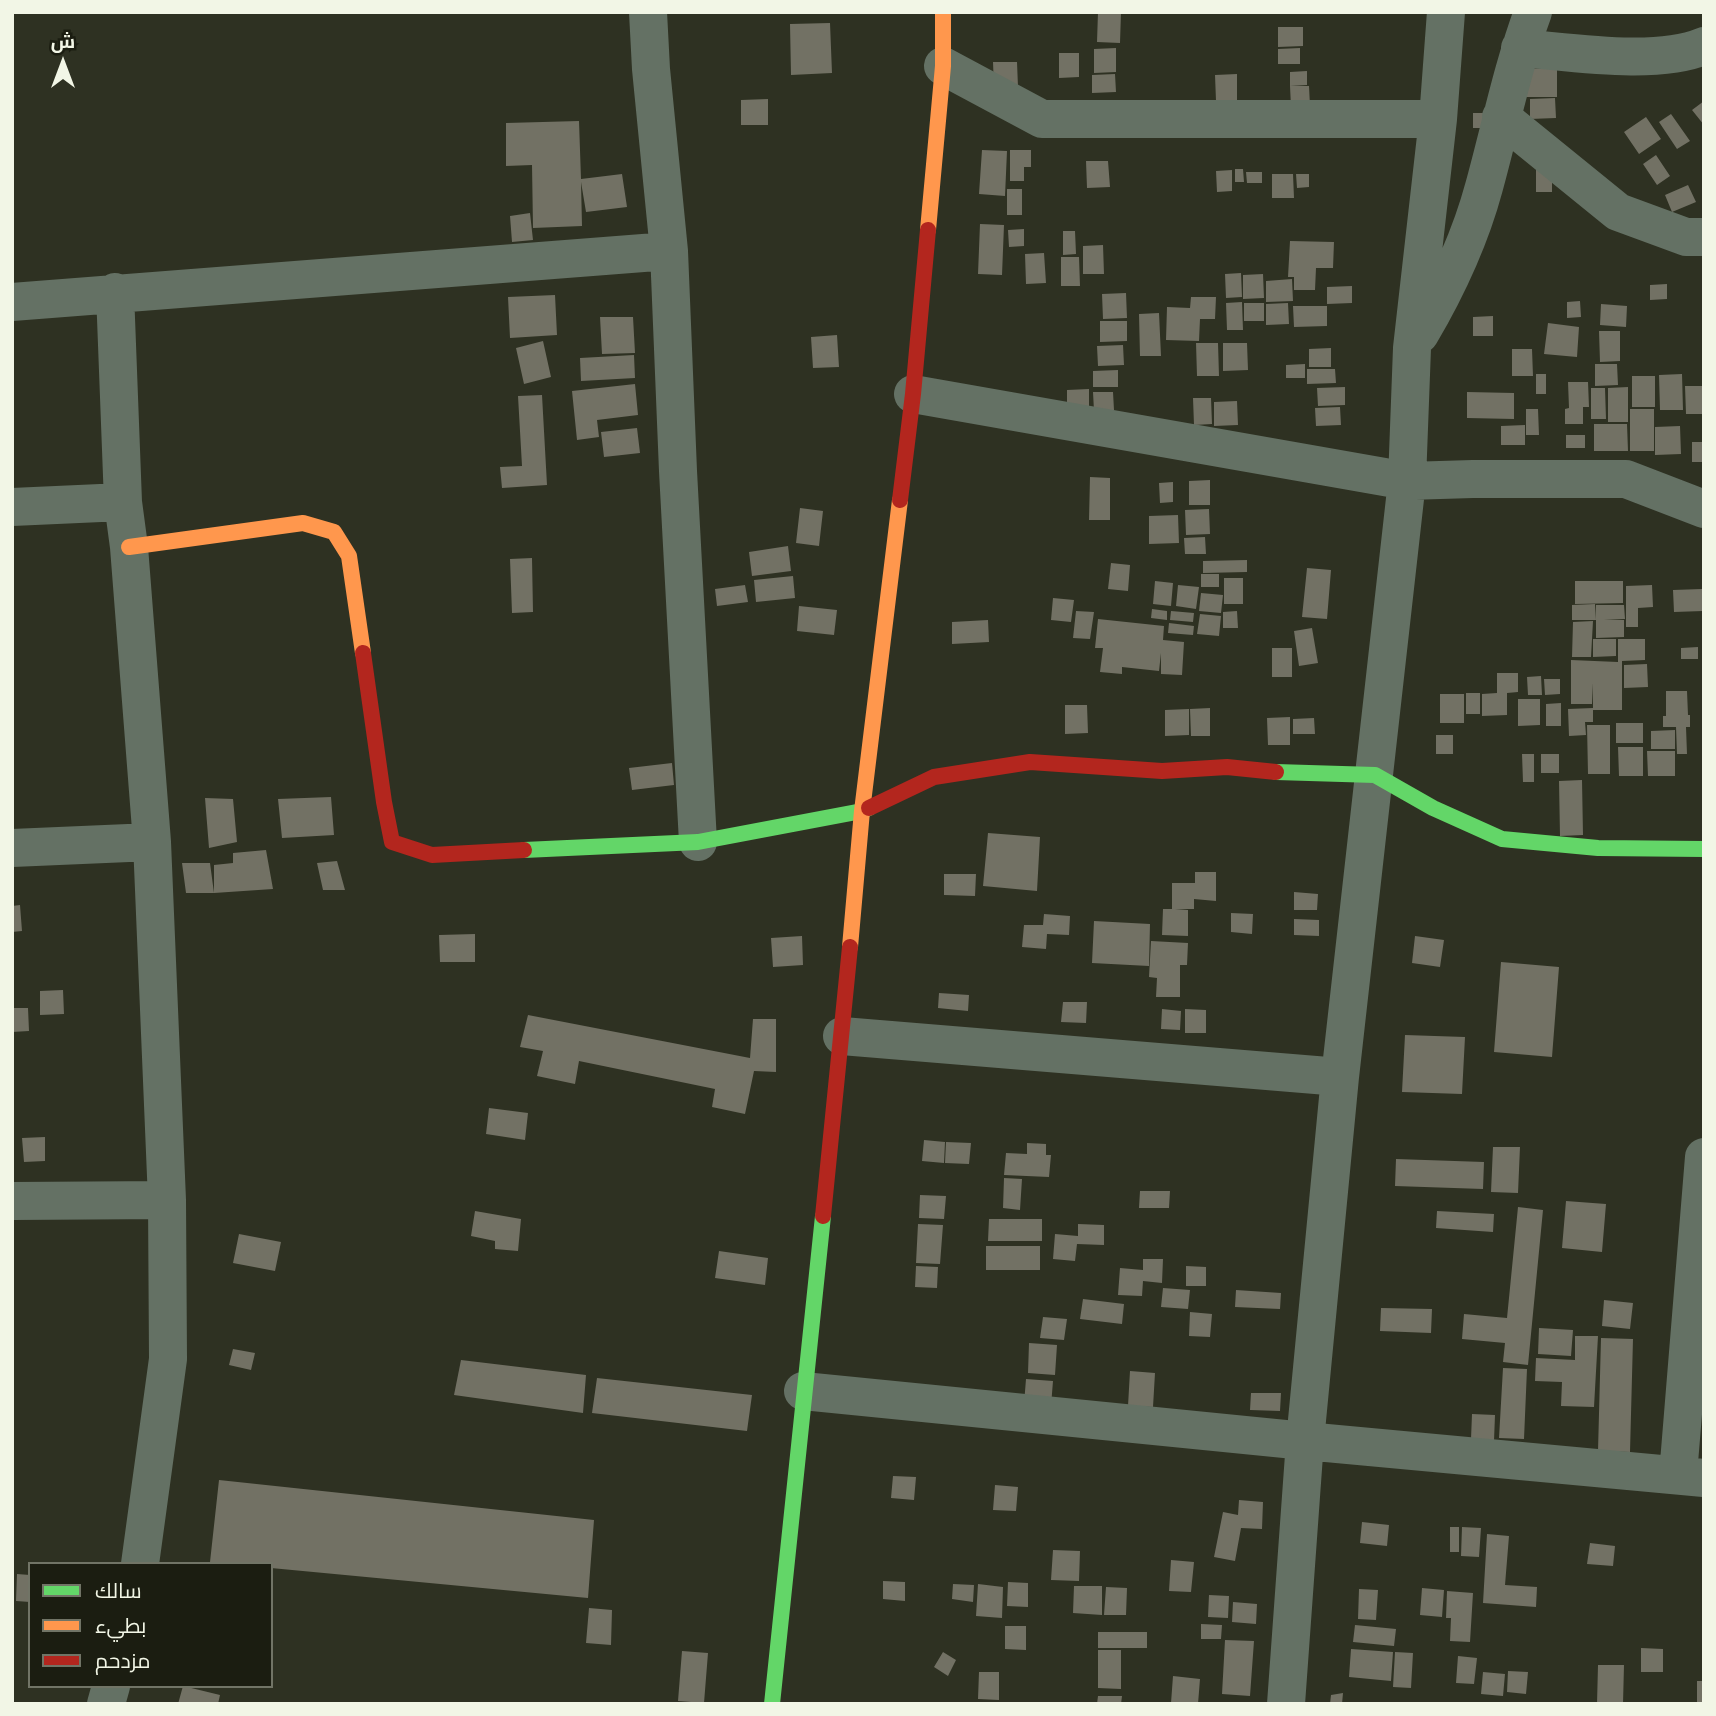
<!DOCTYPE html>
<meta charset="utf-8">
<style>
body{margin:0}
#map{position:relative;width:1716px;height:1716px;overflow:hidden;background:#2e3122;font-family:Jost,Cairo,sans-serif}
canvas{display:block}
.frame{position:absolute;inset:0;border:14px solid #f2f6e6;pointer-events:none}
.legend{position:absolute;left:28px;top:1562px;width:245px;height:126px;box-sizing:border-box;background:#1b1d11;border:2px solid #717466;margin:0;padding:9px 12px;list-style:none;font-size:21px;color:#f2f6e6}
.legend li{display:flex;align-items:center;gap:14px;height:35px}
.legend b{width:35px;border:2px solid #717466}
.north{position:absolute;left:28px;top:28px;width:70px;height:70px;-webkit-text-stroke:5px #1b1d11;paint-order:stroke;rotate:0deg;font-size:19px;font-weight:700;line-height:28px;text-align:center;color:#f2f6e6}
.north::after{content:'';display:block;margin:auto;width:24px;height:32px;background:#f2f6e6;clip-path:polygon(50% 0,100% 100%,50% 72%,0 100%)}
</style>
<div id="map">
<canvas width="1716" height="1716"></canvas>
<div class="frame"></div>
<ul class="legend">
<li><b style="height:9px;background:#63d668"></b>سالك</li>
<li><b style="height:9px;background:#ff974d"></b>بطيء</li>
<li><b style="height:9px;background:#b3261e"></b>مزدحم</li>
</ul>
<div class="north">ش</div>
</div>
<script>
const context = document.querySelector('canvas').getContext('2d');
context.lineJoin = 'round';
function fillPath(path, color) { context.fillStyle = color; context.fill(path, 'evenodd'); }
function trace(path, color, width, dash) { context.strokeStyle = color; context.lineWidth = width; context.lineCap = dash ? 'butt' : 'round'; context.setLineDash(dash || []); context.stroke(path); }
fillPath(new Path2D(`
 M1098,12h23l-1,31 -23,-1z
 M830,23l2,50 -41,2 -1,-51z
 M1278,27h25v19l-25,1z
 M1116,48v24l-22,1v-24z
 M1300,48v16h-22v-15z
 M1059,53h20v24l-20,1z
 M993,62h24l1,25 -24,1z
 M1557,68v29h-41v-28z
 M1307,71v14l-17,1v-14z
 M1115,74l1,18 -24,1v-18z
 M1237,74v27h-21l-1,-26z
 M1290,86h19l1,20 -19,1z
 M1555,98l1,20 -26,1v-20z
 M768,99v26h-27v-25z
 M1704,101v24l-12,-15z
 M1473,113h20l1,15h-21z
 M1671,114l19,27 -13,8 -18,-27z
 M1646,117l15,22 -22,15 -15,-22z
 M579,121l2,58 41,-5 5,33 -41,5 -5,-30 1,44 -49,2 -1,-63 -26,1v-43z
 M982,150l25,1 -2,45 -26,-2z
 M1010,150h21v17h-7v14h-14z
 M1656,155l14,21 -13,9 -14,-21z
 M1086,161h22l2,26 -23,1z
 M1536,164h16v28h-16z
 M1235,169h8l1,13h-9z
 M1232,170v21l-15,1 -1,-21z
 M1246,172h16v11h-15z
 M1272,174h21l1,24h-22z
 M1296,174h13v13l-12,1z
 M1688,185l8,17 -24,10 -7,-17z
 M1007,189h15v26h-15z
 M530,213l3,27 -21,2 -2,-26z
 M980,224l24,1 -2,50 -24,-1z
 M1024,229v17l-15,1 -1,-17z
 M1063,231h12l1,23 -13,1z
 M1290,241l44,1 -1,26h-17l-1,22h-21v-13h-6z
 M1103,245l1,29h-21v-28z
 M1044,253l2,30 -20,1 -1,-30z
 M1061,257h18l1,29h-19z
 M1241,273l1,24 -16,1 -1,-24z
 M1263,274l1,24 -21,1v-24z
 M1292,279l1,22 -27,1v-21z
 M1667,284v15l-17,1v-15z
 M1352,286v17l-25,1v-17z
 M1126,293l1,25 -24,1 -1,-25z
 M555,295l2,40 -47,3 -2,-41z
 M1191,297h25l-1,22h-15l-1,22 -33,-1 1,-33 23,1z
 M1580,301l1,16 -14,1v-16z
 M1242,302l1,28h-16l-1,-27z
 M1244,303h20v18h-20z
 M1288,303l1,21 -23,1v-21z
 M1601,304l26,2 -1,21 -26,-2z
 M1293,306h34v20l-33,1z
 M1159,313l2,43h-21l-1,-42z
 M1493,316v20h-20v-19z
 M600,317h33l2,36 -33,1z
 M1100,321h27v20l-27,1z
 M1548,323l31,4 -2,30 -33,-3z
 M1599,331h21v30l-20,1z
 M837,335l2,32 -26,1 -2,-31z
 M543,341l8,36 -27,7 -8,-36z
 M1196,343h22l1,33h-22z
 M1223,343h24l1,27 -25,1z
 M1123,345l1,20 -26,1 -1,-20z
 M1331,348v19h-22v-18z
 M1512,349h20l1,27h-21z
 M634,355l1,23 -54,3 -1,-23z
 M1305,364v14h-19v-13z
 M1595,364h22l1,21 -23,1z
 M1307,369h28l1,14 -29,1z
 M1118,370v17h-25v-16z
 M1536,374h10v20h-10z
 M1682,374l1,36h-23l-1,-35z
 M1632,376h23v31h-23z
 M1568,382h20l1,25h-6v17h-18v-15l4,-1z
 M635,384l3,31 -41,5 2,17 -22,3 -5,-49z
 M1685,386h19v28h-18z
 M1345,387v18l-27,1 -1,-18z
 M1628,387v35h-20v-34z
 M1591,388h14l1,31h-15z
 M1089,389v25h-22v-24z
 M1093,392h20l1,18 -20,1z
 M1467,392l47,1v26l-47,-1z
 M542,395l5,90 -45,3 -2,-21 22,-1 -4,-70z
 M1193,398h18l1,26 -18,1z
 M1237,401l1,24 -24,1v-24z
 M1340,407l1,18 -25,1 -1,-18z
 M1526,409h12l1,26h-13z
 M1630,409h24v42h-24z
 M1594,424h33l1,27h-34z
 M1525,425v20h-24v-19z
 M1680,426l1,28 -26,1v-28z
 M637,428l3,25 -36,4 -3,-25z
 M1566,435h19v13h-19z
 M1692,442h12v20h-12z
 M1090,477l20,1v42h-21z
 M1210,480v25h-21v-24z
 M1173,482v20l-13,1 -1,-20z
 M800,508l23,3 -4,35 -23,-3z
 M1209,509l1,25 -24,1 -1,-25z
 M1178,515l1,28 -30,1v-28z
 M1205,537l1,17h-21l-1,-16z
 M788,546l3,25 -39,5 -3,-24z
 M532,558l1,54 -21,1 -2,-54z
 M1247,560v12l-44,1v-12z
 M1111,563l19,2 -2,26 -20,-2z
 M1307,568l24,2 -4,49 -25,-2z
 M1201,574h18v13h-18z
 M793,576l2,22 -39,4 -2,-22z
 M1224,578h19v26h-19z
 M1155,581l18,2 -2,23 -18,-2z
 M1575,581h48v22l-48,1z
 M745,585l3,17 -31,4 -2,-17z
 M1178,585l21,2 -3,22 -20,-3z
 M1652,585l1,22 -15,1v19h-12v-41z
 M1702,589l1,22 -29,1 -1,-22z
 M1201,593l22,2 -2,18 -22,-2z
 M1053,598l21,2 -3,22 -20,-2z
 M1595,604l1,16h-24v-15z
 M1596,605h28l1,14h-21l20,1v17l-28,1z
 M799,606l38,4 -3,25 -37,-4z
 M1152,609l15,2v9l-16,-2z
 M1076,611l18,1 -4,27 -17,-1z
 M1171,611l23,2 -1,9 -23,-2z
 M1237,611l1,17h-15v-16z
 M1200,614l21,2 -2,20 -22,-2z
 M1098,619l66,7 -1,14 21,2 -2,33 -21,-1v-21l-2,18 -37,-4v7l-22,-2 3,-24h-8z
 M988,620l1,22 -37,2v-22z
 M1593,621l-2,36h-19l1,-35z
 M1169,623l25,3 -1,9 -25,-2z
 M1312,628l6,35 -19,3 -5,-35z
 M1593,639h23v17l-23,1z
 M1618,639h27v21l-23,1v49h-29v12h-8l1,13 -17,1 -1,-27 25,-1v-25l-1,21h-21v-44l47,2z
 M1698,647v12h-17v-11z
 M1272,648h20v29h-20z
 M1647,664l1,23 -24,1v-23z
 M1497,673h21v19l-11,1v22l-25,1v-22l15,-1z
 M1541,676l1,19h-14l-1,-18z
 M1544,679h16v15l-15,1z
 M1666,691h21l1,24h2v12h-4l1,27h-10l-1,-27h-13v-11h3z
 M1466,693h14v21h-14z
 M1440,694h24v29h-24z
 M1518,699h22v26l-22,1z
 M1561,703v23h-15v-22z
 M1065,705h22l1,28 -23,1z
 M1210,708v28h-19l-1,-27z
 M1189,709v26l-24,1v-26z
 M1290,717v28h-22l-1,-27z
 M1314,718l1,16h-22v-15z
 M1616,723h27v20h-27z
 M1587,725h23v49h-22z
 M1675,730v19h-24v-18z
 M1436,735h17v19h-17z
 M1618,747h25v29h-24z
 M1647,751h28v25h-27z
 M1522,754h12v28h-11z
 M1541,754h18v19h-18z
 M672,763l2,22 -42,5 -3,-22z
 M1582,780l1,55 -23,1 -1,-55z
 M331,797l3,38 -52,3 -4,-39z
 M205,798l28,1 4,43 -28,6z
 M988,833l52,4 -3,54 -54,-5z
 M266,850l7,39 -59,4v-28l19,-2v-10z
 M337,861l8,29h-22l-6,-27z
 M182,863h28l4,30h-28z
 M1195,872h21v29l-22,-2v10h-19l13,1v26l-26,-1 1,-26h9v-26h23z
 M944,874h32l-1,22 -31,-1z
 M1294,892l24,2 -1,16h-23z
 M20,905l2,26 -10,1v-26z
 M1231,913l22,1 -1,20 -21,-2z
 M1044,914l26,2 -1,19 -22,-1 -1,15 -24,-2 2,-22h19z
 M1294,919l25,1v16l-25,-1z
 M1094,921l56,3 -1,42 -57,-3z
 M475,934v28h-35l-1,-27z
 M802,936l1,29 -30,2 -2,-29z
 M1415,936l29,4 -4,27 -28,-4z
 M1151,941l37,2 -1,22h-7v32h-24l1,-19 -8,-1z
 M1501,962l58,5 -7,90 -58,-5z
 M63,990l1,24 -24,1v-24z
 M939,993l30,2 -1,16 -30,-3z
 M1063,1002h24l-1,21 -25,-1z
 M12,1008h16l1,23 -17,1z
 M1162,1009l19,2 -1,19 -19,-1z
 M1185,1009l21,1v23h-21z
 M528,1015l222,43 3,-39h23v53l-22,-1 -9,43 -33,-7 3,-18 -136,-28 -4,23 -38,-8 6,-25 -23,-4z
 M1405,1035l60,2 -3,57 -60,-2z
 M489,1108l39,5 -3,27 -39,-6z
 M45,1137v24l-21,1 -2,-24z
 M924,1140l21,2 -1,21 -22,-2z
 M946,1142l25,1 -2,21 -24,-1z
 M1027,1143l19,1v11h5l-2,22 -45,-2 2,-22 21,1z
 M1493,1147h27l-2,46 -27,-1z
 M1396,1159l88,3 -1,27 -88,-3z
 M1004,1178l18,1 -2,31 -17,-2z
 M1140,1191h30l-1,17h-30z
 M920,1195l26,1 -2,23 -25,-1z
 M1566,1201l40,3 -4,48 -40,-4z
 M1518,1207l25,3 -15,155 -25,-3 2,-19 -43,-4 2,-25 43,4z
 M475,1211l46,8 -3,32 -23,-2v-8l-24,-5z
 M1437,1211l57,3 -1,18 -57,-4z
 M989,1219h53v22h-54z
 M918,1224l25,1 -3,39 -24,-1z
 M1078,1224l26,1v20l-27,-1 -2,17 -22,-2 2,-25 23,2z
 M239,1234l42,8 -6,29 -42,-8z
 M986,1246h54v24h-54z
 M719,1251l49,7 -3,27 -50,-7z
 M1143,1259h20l-1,24 -19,-2 -1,15 -24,-1 2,-27 23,2z
 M916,1266l22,1 -1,21 -22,-1z
 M1186,1266l20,1v19h-20z
 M1163,1288l27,2 -2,19 -27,-2z
 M1236,1290l45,3 -1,16 -45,-2z
 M1083,1299l41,5 -2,20 -42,-5z
 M1604,1300l29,3 -3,26 -28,-3z
 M1381,1308l51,1 -1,24 -51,-2z
 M1190,1312l22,2 -2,23 -21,-1z
 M1043,1317l24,2 -3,21 -24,-2z
 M1539,1328l34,2 -2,26 -33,-2z
 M1575,1336h23l-4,71 -33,-1 1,-24 -27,-1 1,-23 39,2z
 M1601,1338l32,1 -3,113 -32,-1z
 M1029,1343l28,2 -2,30 -27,-2z
 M233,1349l22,4 -4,17 -22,-5z
 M461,1360l125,15 -3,38 -129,-18z
 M1503,1368l24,1 -3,70 -25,-1z
 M1130,1371l25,2 -2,34 -25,-1z
 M597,1378l155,17 -5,36 -155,-18z
 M1026,1379l27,2 -2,25 -27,-2z
 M1251,1393h30l-1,18 -30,-1z
 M1472,1414l23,1 -1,26 -23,-2z
 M893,1476l23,1 -2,23 -23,-2z
 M219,1480l375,40 -6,78 -317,-30v-4l-61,-2z
 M995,1485l23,2 -2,24 -23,-1z
 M1239,1500l24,2 -1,27 -21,-1 -6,33 -21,-4 9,-45 15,3z
 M1362,1522l27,3 -2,21 -27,-3z
 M1450,1527h9v25h-9z
 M1462,1527l19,1 -2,29 -18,-1z
 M1487,1534l22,2 -4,49 32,2 -1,20 -53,-4z
 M1590,1543l25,3 -2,20 -26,-2z
 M1053,1550l27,1 -1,30 -28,-1z
 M1171,1560l23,2 -3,30 -22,-1z
 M17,1574l13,1v27l-14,-1z
 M883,1581l22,1v19l-22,-2z
 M1008,1582l20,1v24l-21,-1z
 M953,1584l21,1 -1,17 -21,-3z
 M978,1584l25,3 -1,31 -26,-2z
 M1074,1586h28v29l-29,-2z
 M1106,1587l21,1 -1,27h-22z
 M1422,1588l22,2 -2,27 -22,-2z
 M1359,1589l19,1 -2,30 -18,-1z
 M1447,1591l26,2 -3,49 -20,-1 1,-23h-5z
 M1209,1595l20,1 -1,22 -20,-1z
 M1233,1602l24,2 -1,20 -24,-2z
 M589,1608l23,2 -1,35 -25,-2z
 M1201,1624l21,1 -1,14h-20z
 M1355,1625l41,4 -2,17 -41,-4z
 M1005,1626h21v24l-21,-1z
 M1098,1632h49v16h-49z
 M1225,1640l29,1 -4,55 -28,-2z
 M1641,1648l22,1v23h-22z
 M1351,1649l42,3 -2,29 -42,-4z
 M1098,1650h23v39l-23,-1z
 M682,1651l26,2 -4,50 -26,-2z
 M943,1652l13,8 -8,16 -14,-9z
 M1395,1652l18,1 -2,35 -18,-1z
 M1458,1656l19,2 -3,26 -18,-1z
 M1598,1665h26l-1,39h-26z
 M1508,1671l20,1 -2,22 -19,-2z
 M979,1672h20v28l-21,-1z
 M1483,1672l22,2 -2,22 -22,-2z
 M1173,1676l27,3 -2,25 -27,-1z
 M1697,1681h7v23h-7z
 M183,1686l37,9 -2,9h-40z
 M1343,1693l-1,11h-12l1,-9z
 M1098,1696h24l-1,8h-24z`), '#727164');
trace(new Path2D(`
 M648,12l3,57 18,182 9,220 20,371
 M1520,48c51,4 136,18 184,-2
 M943,66l99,53h396
 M1501,117l117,95 68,25h18
 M115,292l8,210 6,45 23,295 15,358 1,159 -28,205
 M12,302l657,-51
 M1420,334c27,-46 50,-95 64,-147 16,-58 28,-118 49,-175
 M913,394l494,87 66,-2h153l78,30
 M12,507l111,-5
 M12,848l140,-6
 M842,1036l498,41
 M12,1201l155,-1
 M803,1391l502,50 399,37
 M1678,1475l26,-318
 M106,1704l5,-18
 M1286,1704l19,-263 35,-364 67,-596 5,-133 26,-229 8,-107`), '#647164', 38);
trace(new Path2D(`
 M1276,772l99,3 58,33 69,31 96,9 106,1
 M524,850l174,-8 164,-31 7,-3
 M772,1704l51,-488`), '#63d668', 16);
trace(new Path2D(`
 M928,230l15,-164v-54
 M129,547l174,-24 31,9 15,24 14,97
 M850,947l12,-136 38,-311`), '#ff974d', 16);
trace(new Path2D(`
 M900,500l13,-106 15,-164
 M363,653l21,149 8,40 40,13 92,-5
 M869,808l65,-31 96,-15 132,9 65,-4 49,5
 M823,1216l27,-269`), '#b3261e', 16);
</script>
